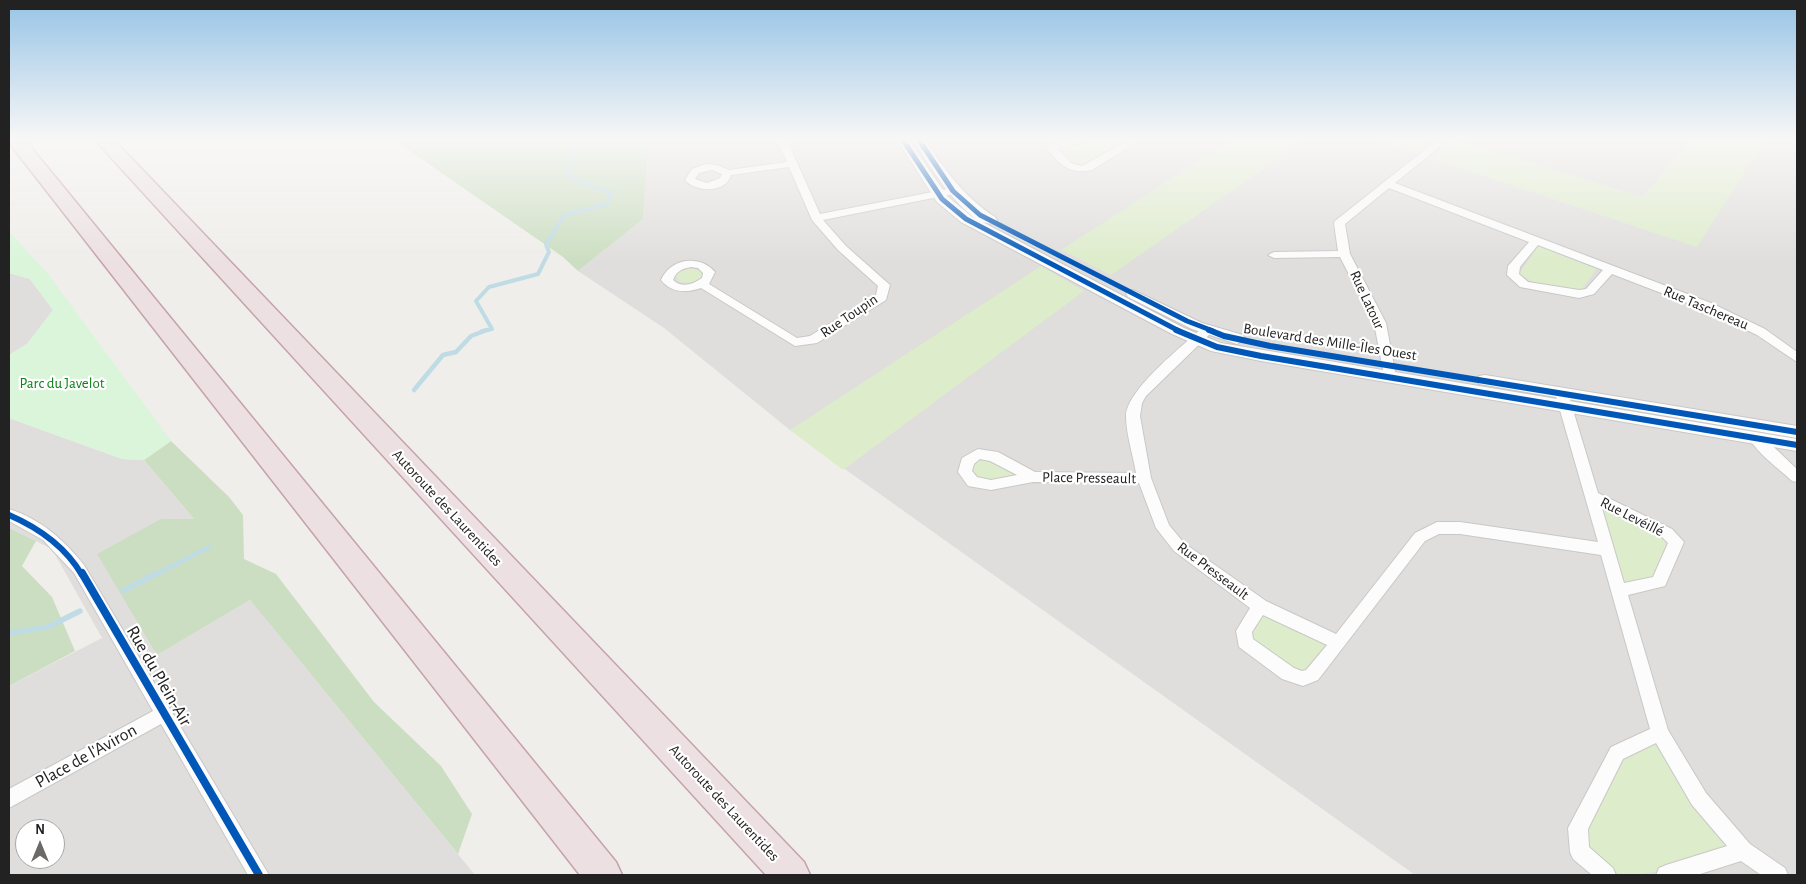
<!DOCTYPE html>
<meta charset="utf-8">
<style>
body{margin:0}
#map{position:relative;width:1806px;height:884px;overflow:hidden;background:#f0eeeb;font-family:"Alegreya Sans",sans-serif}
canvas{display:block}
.frame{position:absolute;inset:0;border:10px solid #222;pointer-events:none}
.north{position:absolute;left:15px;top:819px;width:50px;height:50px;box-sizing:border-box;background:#fff;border:1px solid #a7a7a7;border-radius:50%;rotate:0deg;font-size:14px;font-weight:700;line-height:20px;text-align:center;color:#222}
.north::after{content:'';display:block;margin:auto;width:18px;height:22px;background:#6a6968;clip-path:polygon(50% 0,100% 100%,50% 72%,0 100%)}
</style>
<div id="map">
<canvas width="1806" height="884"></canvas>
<div class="frame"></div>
<div class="north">N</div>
</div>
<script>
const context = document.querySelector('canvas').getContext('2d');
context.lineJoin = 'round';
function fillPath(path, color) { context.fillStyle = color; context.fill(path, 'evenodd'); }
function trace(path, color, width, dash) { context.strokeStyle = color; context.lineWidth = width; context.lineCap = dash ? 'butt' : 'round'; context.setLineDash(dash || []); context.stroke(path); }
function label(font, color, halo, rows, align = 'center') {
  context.font = font + ' "Alegreya Sans",sans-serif'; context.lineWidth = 4.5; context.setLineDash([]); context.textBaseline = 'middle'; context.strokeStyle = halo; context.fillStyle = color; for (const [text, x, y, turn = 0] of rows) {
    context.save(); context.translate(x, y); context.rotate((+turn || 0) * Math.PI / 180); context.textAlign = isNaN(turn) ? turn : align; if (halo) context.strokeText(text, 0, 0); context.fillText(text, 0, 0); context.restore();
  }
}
fillPath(new Path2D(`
 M649,140h1148v735h-382l-625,-445 -126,-102 -86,-57 65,-52z
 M9,273l21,6 23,31 -26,34 -18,11z
 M9,418l113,41 22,1 50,59 -37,136 93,-55 225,275h-466v-189l93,-48 -50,-89 -43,-21zM25,829h30v30h-30z`), '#dfdedc');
fillPath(new Path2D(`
 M1083,140h52l-47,28 -8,2 -24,-15v-11z
 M1231,140h74l-194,135 -50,-25z
 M1375,140h60l-18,14z
 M1451,140h6l186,57 46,-57h76l-68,107 -268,-89z
 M1538,246l59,23 -16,21 -45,-7 -17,-9z
 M1041,266l43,25 -241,179 -53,-40z
 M689,268l12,3 1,7 -11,5 -12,-1 -3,-7 5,-5z
 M979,455l52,22 -56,5 -7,-21z
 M1596,501l76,39 -16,39 -34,8z
 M1262,608l75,35 -36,34 -55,-35z
 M1658,739l76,106c-32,11 -92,39 -125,27 -9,-4 -17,-13 -24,-19l-2,-20 38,-79z`), '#ddeccb');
fillPath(new Path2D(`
 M394,140h255l-6,79 -65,52 -15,-14z
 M171,441l58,56 14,18 1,44 32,15 98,128 67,64 31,48 -14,40 -208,-254 -93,55 -60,-101 64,-35h33l-50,-59z
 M9,528l27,13 -14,25 30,31 23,54 -66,35z`), '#cbdec1');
fillPath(new Path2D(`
 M9,231l39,43 123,167 -27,19 -22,-1 -113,-41v-63l18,-11 26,-34 -23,-31 -21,-6z`), '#daf5da');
trace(new Path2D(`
 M482,331l10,-2 -16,-28 13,-14 49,-13 11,-22 -3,-7 18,-30 43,-11 4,-11 -45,-17 9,-24 -5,-12`), '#bfdbe3', 4);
trace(new Path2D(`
 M414,390l29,-35 13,-3 15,-16 16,-6
 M155,575l54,-28`), '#bfdbe3', 4.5);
trace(new Path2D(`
 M123,591l34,-18
 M9,633l39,-6 32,-16`), '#bfdbe3', 5.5);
const minor = new Path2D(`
 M777,140h10l33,74 133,-26 5,3 -5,3 -130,26 23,26 44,39 -4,15 -69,43 -22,3 -94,-58c-15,5 -30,5 -40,-8 9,-22 39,-26 54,-8l-6,12 88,54 13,-2 66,-41 2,-9 -40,-36 -26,-30 -23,-53 -58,8c-5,19 -36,17 -46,5l7,-11 14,-5 11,1 12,5 58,-8zM712,170l10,4 -2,4 -13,5 -12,-4 4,-6zM691,267l7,1 5,5 -1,5c-10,7 -20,10 -29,2 3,-9 9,-11 18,-13z
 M1066,140h22l-5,3 -24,3 -1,3 13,14 11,3 47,-26h11l-48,30c-20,5 -34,-5 -44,-21l5,-7z
 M1437,140h11l-53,43 316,120 54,26 32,23v10l-40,-27 -54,-26 -91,-35 -18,20 -15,4 -59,-11 -13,-12 1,-9 21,-24 -140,-54 -44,36 5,30 36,69 10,54 -1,3h-10l-11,-57 -34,-66 -66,1 -6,-3 6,-3 64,-1 -4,-28 1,-2zM1538,245l65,25 -17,19 -7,1 -51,-8 -9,-8 1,-7z
 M1207,326l6,4 -2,3 -65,63 -4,7 -2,13 11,62 18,47 15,18 82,58 70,33 79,-101 22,-11h23l138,20 -43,-149 7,-4 5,1 31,103 74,36 12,13 -19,44 -37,9 40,135 38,63 44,51 35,24 3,7h-27l-20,-14 -44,14h-41l3,-7 7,-3 61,-19 -35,-41 -36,-62 -33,16 -35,70 1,18 24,21 3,7h-24l-19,-16 -3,-7 -2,-24 43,-81 39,-18 -49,-174 -141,-21h-21l-14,7 -107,139 -15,6 -21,-7 -43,-32 -3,-16 14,-23 -76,-57 -18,-23 -17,-45 -106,-1 -42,8 -23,-4 -10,-14 4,-14 16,-9 20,3 37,20 101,1c-3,-18 -10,-39 -10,-57 1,-27 57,-70 77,-89zM980,459l10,2 27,14 -26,5 -14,-3 -5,-6 2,-7zM1602,508l60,29 6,6 -15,34 -29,6zM1263,615l64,30 -21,25 -4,1 -8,-3 -41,-29 -1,-7z
 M1755,432c7,2 34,30 42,37v13l-5,-1c-15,-14 -33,-26 -44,-44z
 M9,509c32,10 55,31 75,56l185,310h-21l-87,-151 -152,84v-19l144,-78 -79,-138 -31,-33 -34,-19z`);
const tertiary = new Path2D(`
 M897,140h12l38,56 24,20 213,112 37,15 576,96v12l-536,-90 -50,-10 -39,-17 -211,-112 -24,-20z
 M913,140h12c20,30 39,57 70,77l2,3 -2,3c-28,7 -69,-63 -82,-83z
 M1133,290l69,33 41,12 2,4 -8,5 -45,-15 -64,-32 -2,-3 2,-3z
 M1485,375l312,51v12l-318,-54 -2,-4 2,-4z`);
const motorway = new Path2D(`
 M9,140h16l591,722 6,13h-42l-570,-731z
 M95,140h19l690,722 6,13h-44z`);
trace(minor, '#c9c8c7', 2);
trace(tertiary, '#c9c8c7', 2);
trace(motorway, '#c5a2ac', 3);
fillPath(minor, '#fdfcfc');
fillPath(tertiary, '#fdfcfc');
fillPath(motorway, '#ece0e2');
trace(new Path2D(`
 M903,140l39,59 24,20 213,112
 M919,140l34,51 27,24 207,106 26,10`), '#0057b8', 5);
trace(new Path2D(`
 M1176,330l41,17 44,9 536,89
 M1209,330l15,6 46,10 527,86
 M9,515c30,13 56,31 73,60`), '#0057b8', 6);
trace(new Path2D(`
 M82,573l177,302`), '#0057b8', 8);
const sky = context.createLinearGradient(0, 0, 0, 263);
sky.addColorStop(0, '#97c4e6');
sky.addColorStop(0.53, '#f8f7f6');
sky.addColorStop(1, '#f8f7f600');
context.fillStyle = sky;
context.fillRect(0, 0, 1806, 263);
label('15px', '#222', '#fff', [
 ["Rue Latour",1367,300,65],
 ["Rue Taschereau",1706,308,23],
 ["Rue Toupin",849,316,-34],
 ["Boulevard des Mille-Îles Ouest",1330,342,9],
 ["Place Presseault",1089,478,1],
 ["Autoroute des Laurentides",447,508,47],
 ["Rue Levéillé",1632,517,27],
 ["Rue Presseault",1213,571,37],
 ["Autoroute des Laurentides",724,803,47]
]);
label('15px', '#0c8416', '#fff', [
 ["Parc du Javelot",62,383]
]);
label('18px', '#222', '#fff', [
 ["Rue du Plein-Air",159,676,60],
 ["Place de l'Aviron",86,756,-29]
]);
</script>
